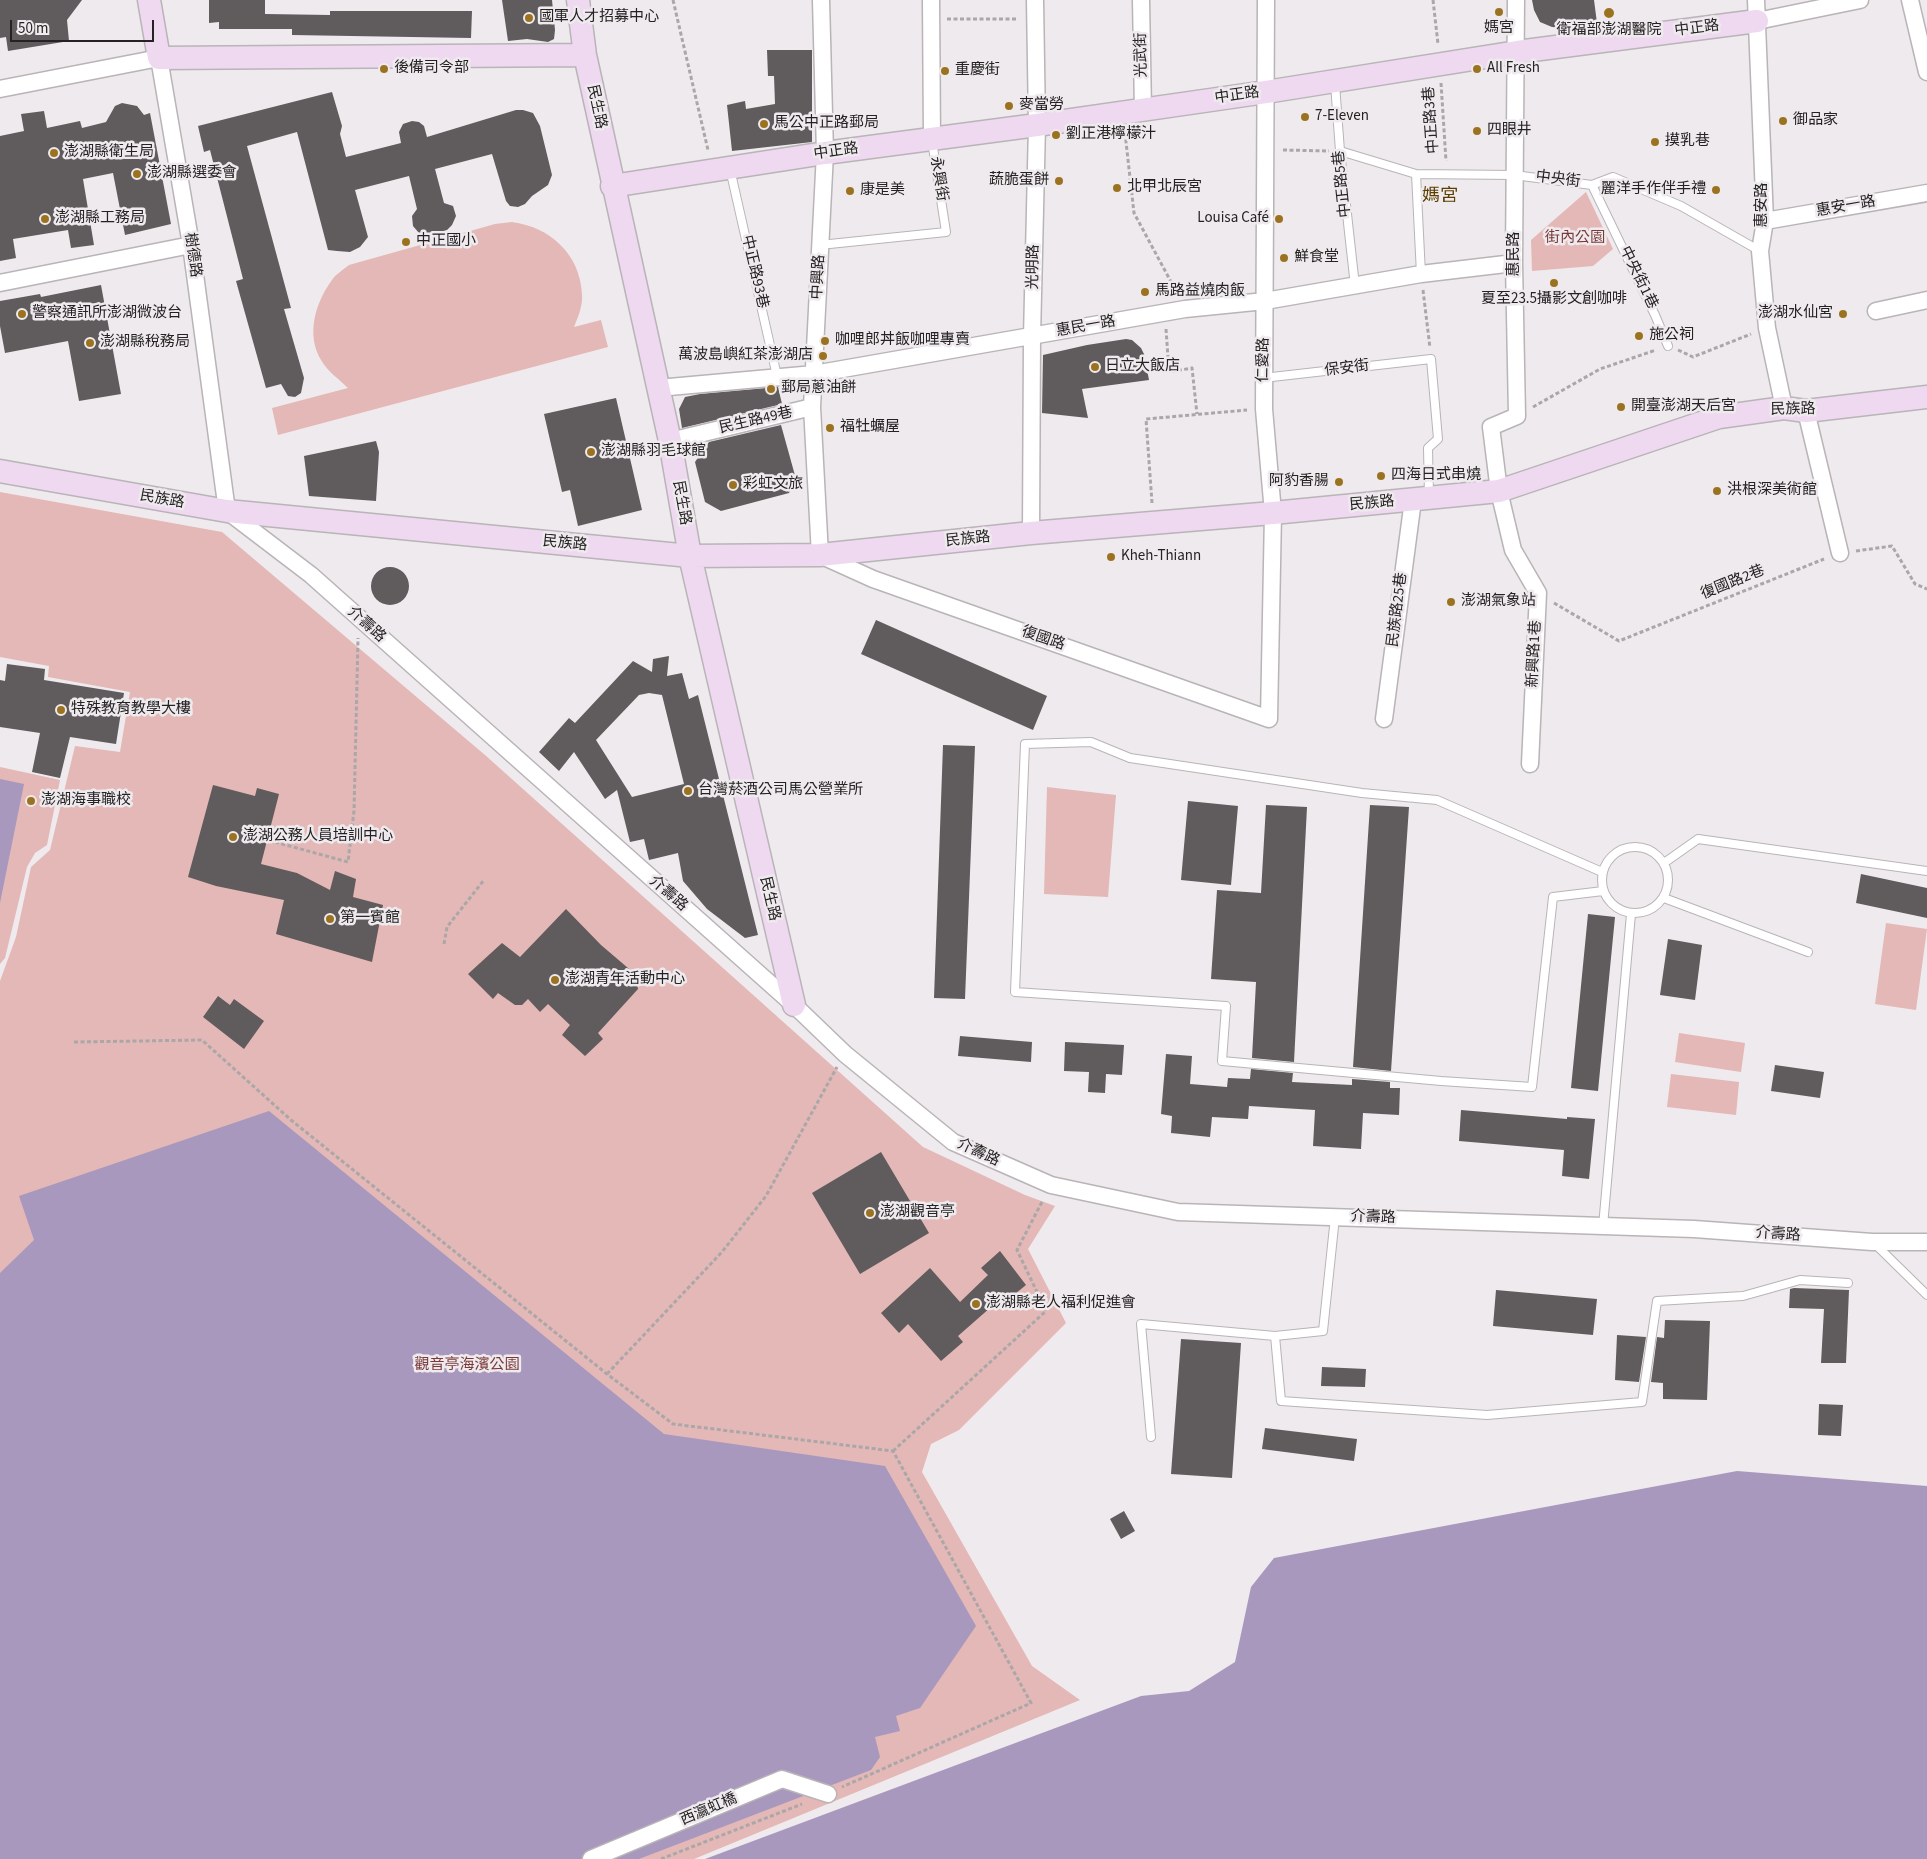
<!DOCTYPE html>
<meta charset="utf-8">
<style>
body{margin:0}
#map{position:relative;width:1927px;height:1859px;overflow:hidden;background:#efeaed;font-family:"Source Sans 3",sans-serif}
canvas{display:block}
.scale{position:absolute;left:10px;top:20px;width:144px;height:22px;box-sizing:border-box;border:2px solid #242223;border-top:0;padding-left:6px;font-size:15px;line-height:18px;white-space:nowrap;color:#242223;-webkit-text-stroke:4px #efeaed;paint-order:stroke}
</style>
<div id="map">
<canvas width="1927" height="1859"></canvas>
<div class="scale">50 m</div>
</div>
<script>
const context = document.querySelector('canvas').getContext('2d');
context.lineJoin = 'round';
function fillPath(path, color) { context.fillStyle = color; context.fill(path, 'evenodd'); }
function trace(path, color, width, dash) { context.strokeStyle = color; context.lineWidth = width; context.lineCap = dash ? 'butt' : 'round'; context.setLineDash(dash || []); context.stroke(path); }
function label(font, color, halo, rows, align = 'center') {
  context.font = font + ' "Source Sans 3","Noto Sans TC",sans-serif'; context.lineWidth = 5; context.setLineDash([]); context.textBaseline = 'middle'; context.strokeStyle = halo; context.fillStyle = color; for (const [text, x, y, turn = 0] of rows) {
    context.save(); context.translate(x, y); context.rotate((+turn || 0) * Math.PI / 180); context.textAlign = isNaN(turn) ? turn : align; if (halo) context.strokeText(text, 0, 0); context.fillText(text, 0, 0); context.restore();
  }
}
fillPath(new Path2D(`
 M1586,192l27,57 -20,17 -61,5 -1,-31z
 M512,222c38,5 68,32 70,72 1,12 -4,23 -8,33l27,-7 7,27 -330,88 -6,-27 76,-20c-9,-9 -20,-16 -27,-28 -15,-25 -6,-57 11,-80 4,-6 11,-10 17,-15l146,-41z
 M0,492l222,40 263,223 438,392 102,48 30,11 -27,43 38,74 -107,107 -28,14 -9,28 110,194 48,34 -386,159h-694v-878l16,-44 15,-70 19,-17 25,-104 45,6 10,-60 -82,-15 1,-11 -49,-9z
 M0,767l60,13 -13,65 -12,8 -8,14 -22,91 -5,6z
 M1047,787l69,8 -8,102 -64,-3z
 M1886,923l41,6 -11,81 -41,-6z
 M1679,1033l66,10 -4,29 -66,-10z
 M1671,1074l68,8 -3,33 -69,-8z`), '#e3b8b6');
fillPath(new Path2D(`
 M0,779l24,5 -24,119z
 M269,1111l395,323 221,32 91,160 -56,82 -24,8 4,15 -25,6 5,20 -9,13 -232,89h-639v-586l34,-33 -15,-44z
 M1737,1471l190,15v373h-1222l436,-163 48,-5 46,-29 16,-75 23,-29z`), '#a898be');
fillPath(new Path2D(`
 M0,0h82l-15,20 2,21 -61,10 -2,-14 -6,1z
 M209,0h56v14l65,1v-4h142l-1,27 -179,-3v-6h-73v-7l-10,1z
 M502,0h50l3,30 -1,9 -6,3 -21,-3 -19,2z
 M1532,0h62l3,23 -32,5 -13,-1 -12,-5 -6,-12z
 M767,50h45v92l-80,9 -5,-46 18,-4 1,8 29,-5 -1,-28h-6z
 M332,92l10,34 -2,8 6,23 55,-14 -2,-11 4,-8 9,-3 7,1 5,4 3,11 89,-27h7l10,3 7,13 12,49 -4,10 -16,11 -7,8 -7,3 -8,-1 -4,-5 -14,-47 -57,15 9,34 9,3 3,10 -4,9 -5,5 -11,3h-17l-6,-7 -1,-10 5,-7 -8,-33 -54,14 13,47 -8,10 -10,5 -13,-1 -9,-1 -31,-118 -50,14 44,162 -7,1 20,69 -3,15 -6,4 -7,-1 -7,-12 -15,4 -30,-107 7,-2 -33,-129 -6,2 -6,-26z
 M122,103l15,3 7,9 6,-2 21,111 -46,11 -12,-62 -30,6 11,66 -23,3 -3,-18 -55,9 3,19 -16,3v-125l24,-5 -3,-17 23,-3 3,17 33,-7 2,7 24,-6 9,-16z
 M101,285l20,109 -42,7 -11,-60 -63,12 -5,-27v-25l40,-7 1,3z
 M1126,339l6,1 9,8 3,6 5,26 -67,9 6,29 -46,-5 1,-58 44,-10z
 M778,387l4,17 -100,24 -3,-19 6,-12 15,-3z
 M616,398l26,112 -64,16 -8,-36 -8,2 -18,-78z
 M781,425l15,54 -7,14 -68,18 -16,-9 -10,-40 14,-20z
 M376,441l3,11 -3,49 -67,-5 -5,-40z
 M371 586a19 19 0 1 1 38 0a19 19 0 1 1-38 0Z
 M876,620l171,76 -14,34 -172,-76z
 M669,656l-2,20 15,-3 7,26 9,-4 60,240 -13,3 -38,-29 -24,-28 -5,-28 -29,7 -5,-21 -14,3 -13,-52 -12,9 -31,-47 -15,19 -20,-19 30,-34 6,5 58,-62 19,11 1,-13zM649,693l13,2 22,89 -52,13 -36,-57 43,-45z
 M7,664l38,5 -1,11 80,13 -8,51 -46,-7 -10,41 -28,-6 8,-39 -40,-6v-47l5,1z
 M943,745l32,1 -10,253 -31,-1z
 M213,785l42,11 2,-8 22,6 -18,70 36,9 33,17 5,-19 21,8 -3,18 30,8 -11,57 -96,-28 8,-34 -68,-14 -28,-9z
 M1188,801l50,5 -7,79 -50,-5z
 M1266,805l41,2 -13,255 -42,-4 4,-76 -45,-3 6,-89 44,3z
 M1370,805l39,2 -18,264 -38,-4z
 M1861,874l66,14v30l-71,-15z
 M566,909l35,36 34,29 3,15 -40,44 5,6 -18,17 -23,-21 8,-10 -22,-21 -8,8 -12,-13 -6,6h-7l-17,-12 -5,6 -25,-25 34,-31 18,14z
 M1588,914l27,3 -17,174 -27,-3z
 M1668,939l34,6 -7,55 -35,-5z
 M218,996l12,9 4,-6 30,22 -20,28 -41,-32z
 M960,1036l72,6 -1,20 -73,-6z
 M1065,1042l59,3 -2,30 -16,-1 -1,19 -17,-1 1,-20 -25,-1z
 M1166,1054l26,2 -2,28 37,3 1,-9 22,1 1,-10 42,4 -1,9 60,3v-6l38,3v6h10l-1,27 -36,-2 -2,36 -48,-3 2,-36 -66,-4 -1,13 -36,-2 -2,20 -39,-4 1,-17 -11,-2z
 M1775,1065l49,7 -4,26 -49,-7z
 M1461,1110l106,9v-2l28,2 -6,60 -27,-3 2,-26 -105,-9z
 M881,1152l48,81 -69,41 -48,-81z
 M1000,1251l26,34 -16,13 -3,-5 -49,43 5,6 -22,19 -33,-37 -9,9 -18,-20 49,-45 30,34 28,-27 -7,-7z
 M1794,1288l55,2 -3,73h-25l3,-54 -35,-1 1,-19z
 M1496,1290l101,9 -4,36 -100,-9z
 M1665,1320l45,1 -3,79 -44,-1v-16l-12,-1 6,-45 7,1z
 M1617,1335l29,2 -7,45 -24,-2z
 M1181,1339l60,4 -9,135 -61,-4z
 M1322,1367l44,2 -1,18 -44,-1z
 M1819,1404l24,1 -2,31 -23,-1z
 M1265,1428l92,11 -3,22 -92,-12z
 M1124,1511l11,20 -14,8 -11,-20z`), '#605b5c');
const lane = new Path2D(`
 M1335,84l5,67 15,135
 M1340,151l76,23 98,1 78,10 21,-8 68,29 79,45
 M730,169l47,207
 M1416,174l5,100
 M1592,185l63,130 13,31
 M820,245l126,-13 -14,-91
 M1263,378l168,-19 7,80 -10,9 1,48
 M1602 880a33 33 0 1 1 66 0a33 33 0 1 1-66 0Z
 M1664,863l34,-24 229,32
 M1602,872l-165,-72 -75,-7 -232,-35 -39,-16 -66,2 -10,248 211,14 -4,55 219,20 91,6 21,-190 50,-6
 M1664,898l144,54
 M1335,1217l-12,114 -48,5 6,65 206,14 155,-13 15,-101 86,-5 57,-16 48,3
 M1603,1226l28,-312
 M1875,1244l52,51
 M1151,1437l-10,-113 134,12`);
const street = new Path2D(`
 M821,0l4,153 -13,254 8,148 53,24 396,140 4,-206 -9,-104 2,-409
 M931,0l1,139
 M1141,0l2,110
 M1516,0l-2,263 3,153 -26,11 8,64 14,59 25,43 -8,171
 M1756,0l9,221 -5,30 7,77 17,80
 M1910,0l17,72
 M1757,21l103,-21
 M0,89l159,-31 32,187 36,266 84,64 483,430 51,49 108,88 98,43 127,27 516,17 178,13h55
 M1765,221l162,-28
 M0,283l191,-38
 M1876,311l51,-11
 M658,388l156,-14 371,-65 80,-8 156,-27 93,-11
 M1806,411l34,142
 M670,441l142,-34
 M1031,533l1,-196 5,-212 -2,-125
 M1384,719l29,-219
 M591,1859l191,-80 46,15`);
const secondary = new Path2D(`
 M149,0l10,58 426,-3
 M578,0l7,55 85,386 20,115 104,449
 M612,186l213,-33 212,-28 229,-33 251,-40 240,-31
 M0,471l227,40 463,45 130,-1 211,-22 242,-20 226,-22 220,-74 65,-9 22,3 121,-14`);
trace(lane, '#b9b4b7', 10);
trace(street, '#b9b4b7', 19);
trace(secondary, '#b9b4b7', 25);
trace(new Path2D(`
 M673,0l35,150
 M1433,0l5,44
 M947,19h71
 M1441,83l5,78
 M1125,133l9,80 43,80
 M1283,150l46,1
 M1423,290l7,58
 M1166,329l3,43 23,-4 5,46
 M1678,350l15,7 58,-23
 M1533,407l67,-38 56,-19
 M1152,503l-6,-84 101,-9
 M1856,551l36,-5 23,38 12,5
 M1554,603l65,38 205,-82
 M275,842l73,20 6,-51 4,-173
 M444,944l3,-17 37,-47
 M74,1042l128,-2 89,80 316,254 66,50 220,27 138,252 -189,84
 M607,1374l115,-122 44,-56 71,-129
 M893,1451l153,-140 -29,-61 26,-50
 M661,1859l141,-55`), '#aba7a9', 3, [4, 2.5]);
trace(lane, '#fff', 8);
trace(street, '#fff', 16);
trace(secondary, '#eed9f0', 22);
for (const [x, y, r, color] of [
 [1499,12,5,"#9b7320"],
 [1609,13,6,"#9b7320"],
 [529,18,5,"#9b7320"],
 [384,69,5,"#9b7320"],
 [1477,69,5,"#9b7320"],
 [945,71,5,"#9b7320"],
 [1009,106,5,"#9b7320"],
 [1305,117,5,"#9b7320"],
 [1783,121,5,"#9b7320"],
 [764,124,5,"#9b7320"],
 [1477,131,5,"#9b7320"],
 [1056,135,5,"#9b7320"],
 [1655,142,5,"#9b7320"],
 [54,153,5,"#9b7320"],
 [137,174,5,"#9b7320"],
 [1059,181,5,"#9b7320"],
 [1117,188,5,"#9b7320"],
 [1716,190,5,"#9b7320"],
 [850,191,5,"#9b7320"],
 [45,219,5,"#9b7320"],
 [1279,219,5,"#9b7320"],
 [406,242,5,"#9b7320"],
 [1284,258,5,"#9b7320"],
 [1554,283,5,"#9b7320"],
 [1145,292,5,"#9b7320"],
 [22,314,5,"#9b7320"],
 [1843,314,5,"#9b7320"],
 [1639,336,5,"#9b7320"],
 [825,341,5,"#9b7320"],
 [90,343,5,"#9b7320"],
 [823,356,5,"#9b7320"],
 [1095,367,5,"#9b7320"],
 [771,389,5,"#9b7320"],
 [1621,407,5,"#9b7320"],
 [830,428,5,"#9b7320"],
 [591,452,5,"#9b7320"],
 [1381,476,5,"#9b7320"],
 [1339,482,5,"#9b7320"],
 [733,485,5,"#9b7320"],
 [1717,491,5,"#9b7320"],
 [1111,557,5,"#9b7320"],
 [1451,602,5,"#9b7320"],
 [61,710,5,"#9b7320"],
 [688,791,5,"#9b7320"],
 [31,801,5,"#9b7320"],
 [233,837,5,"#9b7320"],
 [330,919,5,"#9b7320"],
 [555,980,5,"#9b7320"],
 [870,1213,5,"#9b7320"],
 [976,1304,5,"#9b7320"]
]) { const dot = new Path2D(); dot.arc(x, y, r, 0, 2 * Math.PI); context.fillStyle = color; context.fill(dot); trace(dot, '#efeaed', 2); }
label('15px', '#242223', '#efeaed', [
 ["國軍人才招募中心",539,18],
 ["媽宮",1499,29,"center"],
 ["衛福部澎湖醫院",1609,31,"center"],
 ["後備司令部",394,69],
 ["All Fresh",1487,69],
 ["重慶街",955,71],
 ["麥當勞",1019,106],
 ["7-Eleven",1315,117],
 ["御品家",1793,121],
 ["馬公中正路郵局",774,124],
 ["四眼井",1487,131],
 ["劉正港檸檬汁",1066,135],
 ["摸乳巷",1665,142],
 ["澎湖縣衛生局",64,153],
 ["澎湖縣選委會",147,174],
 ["蔬脆蛋餅",1049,181,"right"],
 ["北甲北辰宮",1127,188],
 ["麗洋手作伴手禮",1706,190,"right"],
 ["康是美",860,191],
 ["澎湖縣工務局",55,219],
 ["Louisa Café",1269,219,"right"],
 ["中正國小",416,242],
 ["鮮食堂",1294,258],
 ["馬路益燒肉飯",1155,292],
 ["夏至23.5攝影文創咖啡",1554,300,"center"],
 ["警察通訊所澎湖微波台",32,314],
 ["澎湖水仙宮",1833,314,"right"],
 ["施公祠",1649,336],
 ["咖哩郎丼飯咖哩專賣",835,341],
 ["澎湖縣稅務局",100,343],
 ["萬波島嶼紅茶澎湖店",813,356,"right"],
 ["日立大飯店",1105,367],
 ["郵局蔥油餅",781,389],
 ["開臺澎湖天后宮",1631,407],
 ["福牡蠣屋",840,428],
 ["澎湖縣羽毛球館",601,452],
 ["四海日式串燒",1391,476],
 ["阿豹香腸",1329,482,"right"],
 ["彩虹文旅",743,485],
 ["洪根深美術館",1727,491],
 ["Kheh-Thiann",1121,557],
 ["澎湖氣象站",1461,602],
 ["特殊教育教學大樓",71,710],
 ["台灣菸酒公司馬公營業所",698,791],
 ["澎湖海事職校",41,801],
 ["澎湖公務人員培訓中心",243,837],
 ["第一賓館",340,919],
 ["澎湖青年活動中心",565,980],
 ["澎湖觀音亭",880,1213],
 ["澎湖縣老人福利促進會",986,1304]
], 'left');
label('15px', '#242223', '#efeaed', [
 ["中正路",1697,29,-7],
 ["光武街",1142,55,-91],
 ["中正路",1237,96,-8],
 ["民生路",596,107,78],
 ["中正路3巷",1432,120,-94],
 ["中正路",836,152,-8],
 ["永興街",938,179,81],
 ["中央街",1558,180,7],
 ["中正路5巷",1343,184,-96],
 ["惠安路",1763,205,-90],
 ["惠安一路",1846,207,-10],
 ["惠民路",1515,254,-90],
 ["樹德路",192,255,82],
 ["光明路",1034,267,-89],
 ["中正路93巷",754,272,77],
 ["中興路",819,277,-87],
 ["中央街1巷",1638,278,64],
 ["惠民一路",1086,327,-10],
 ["仁愛路",1264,360,-89],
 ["保安街",1347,369,-7],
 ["民族路",1793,410,-1],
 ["民生路49巷",756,421,-13],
 ["民族路",162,500,10],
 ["民生路",681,503,80],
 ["民族路",1372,504,-5],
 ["民族路",968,540,-6],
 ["民族路",565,544,6],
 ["復國路2巷",1733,583,-22],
 ["民族路25巷",1398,610,-83],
 ["介壽路",366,625,42],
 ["復國路",1043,639,19],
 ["新興路1巷",1535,654,-87],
 ["介壽路",668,894,41],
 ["民生路",769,899,77],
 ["介壽路",978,1153,25],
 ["介壽路",1373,1218,2],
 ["介壽路",1778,1235,4],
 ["西瀛虹橋",709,1810,-23]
]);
label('15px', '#7a3a3a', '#efeaed', [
 ["街內公園",1575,239],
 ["觀音亭海濱公園",467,1366]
]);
label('18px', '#5a3f00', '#efeaed', [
 ["媽宮",1440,197]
]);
</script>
